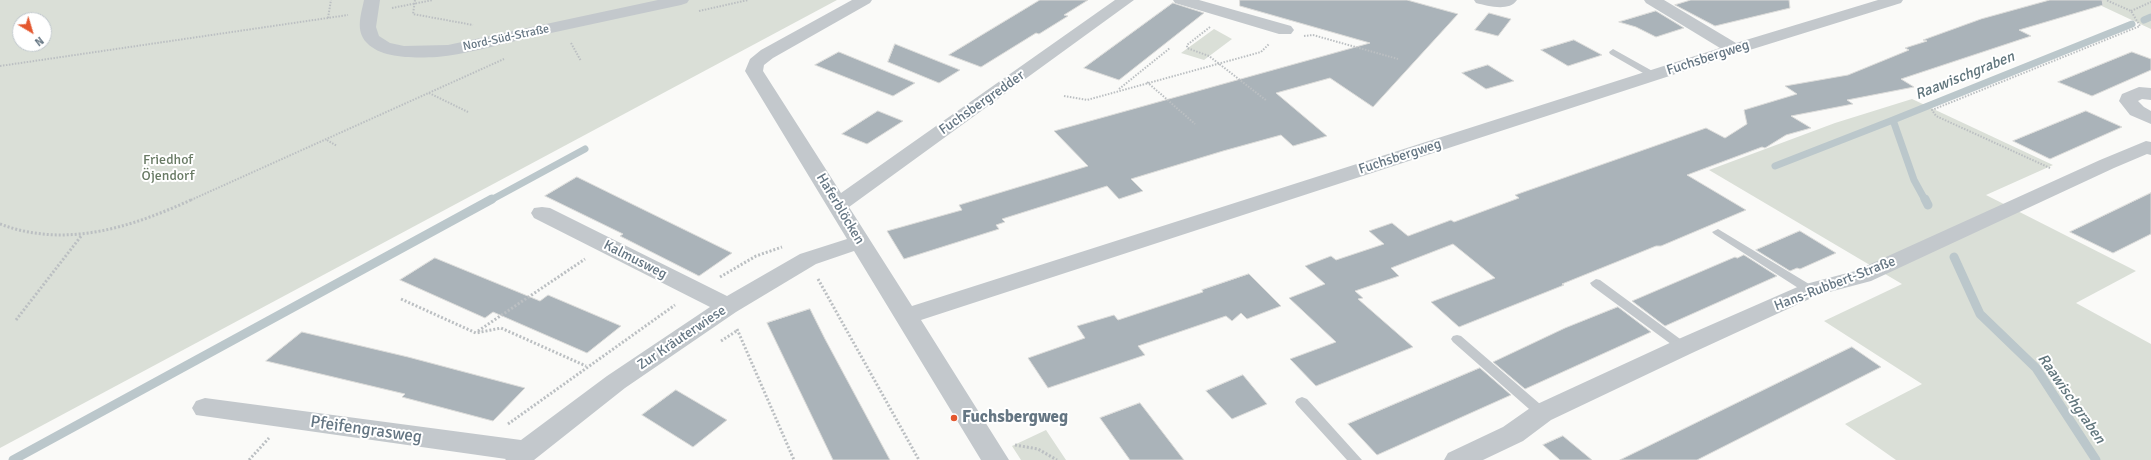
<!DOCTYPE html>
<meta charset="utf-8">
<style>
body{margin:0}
#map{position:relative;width:2151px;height:460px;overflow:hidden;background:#fafaf8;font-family:Signika,sans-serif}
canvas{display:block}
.north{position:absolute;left:12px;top:12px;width:40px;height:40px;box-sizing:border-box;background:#fff;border:1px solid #c1c8cd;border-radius:50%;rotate:142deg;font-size:11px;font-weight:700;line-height:16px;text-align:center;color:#657683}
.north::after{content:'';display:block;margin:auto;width:14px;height:18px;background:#e4572e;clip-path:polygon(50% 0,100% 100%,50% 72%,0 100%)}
</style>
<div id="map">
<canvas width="2151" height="460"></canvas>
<div class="north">N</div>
</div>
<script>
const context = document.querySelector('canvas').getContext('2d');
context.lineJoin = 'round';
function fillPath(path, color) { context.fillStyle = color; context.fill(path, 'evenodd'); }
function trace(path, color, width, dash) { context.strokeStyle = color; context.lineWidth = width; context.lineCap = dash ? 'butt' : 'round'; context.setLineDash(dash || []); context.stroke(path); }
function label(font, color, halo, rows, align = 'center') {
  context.font = font + ' Signika,sans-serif'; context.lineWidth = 4; context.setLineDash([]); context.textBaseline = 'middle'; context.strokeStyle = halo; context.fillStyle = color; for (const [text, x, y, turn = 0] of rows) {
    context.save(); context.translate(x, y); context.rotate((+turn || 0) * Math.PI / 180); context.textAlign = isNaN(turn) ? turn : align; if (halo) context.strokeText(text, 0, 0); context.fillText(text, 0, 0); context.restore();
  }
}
fillPath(new Path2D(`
 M0,0h837l-837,448zM20,20h24v24h-24z
 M2089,0h62v29z
 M1214,29l18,10 -28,21 -23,-7z
 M1912,99l141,66 -67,30 150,76 -60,32 75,41v116h-255l-51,-36 77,-40 -98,-63 78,-37 -193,-114 126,-47z
 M1046,430l20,30h-45l-9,-14z`), '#dadfd7');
trace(new Path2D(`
 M2144,20l7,-3
 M1775,166l118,-46
 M491,200l94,-51
 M1925,200l-11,-20 -21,-60 239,-96`), '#bbc7cb', 7);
trace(new Path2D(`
 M1925,199l3,6
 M1954,257l26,57 56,54 60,92
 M13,460l479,-261`), '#bbc7cb', 9);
const building = new Path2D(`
 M1040,0h48l-24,15 4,1 -29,18 -3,-1 -55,34 -32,-12z
 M1240,0h167l51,14 -85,93 -43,-29 -54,15 51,43 -34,10 -12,-11 -58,16 -92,28 12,12 -24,8 -12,-13 -105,33 3,3 -9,3 3,4 -95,30 -17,-28 75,-21 -3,-5 129,-39 -34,-35 316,-88 -130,-37z
 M1691,0h98l1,8 -75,18 -40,-21z
 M2050,0h52l1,5 -84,25 12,6 -130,43 13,8 -67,13 6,4 -62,12 20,12 -25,7 -21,13 -3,-1 -75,28 59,35 -85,36h-5l-94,38 2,1 -105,42 -28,-25 64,-24 -42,-34 -62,24 8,8 -44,15 8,7 -5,1 55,48 -97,39 -26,-27 46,-17 -47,-44 36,-14 -20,-18 26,-10 5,4 48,-16 -15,-13 23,-8 16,13 43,-16 3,2 65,-24 -4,-3 191,-67 19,10 22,-14 -3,-14 53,-16 -12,-8 63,-11 61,-25 -4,-2 22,-7 -4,-1 58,-21z
 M1173,3l31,10 -85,67 -35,-12z
 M1656,11l28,17 -28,9 -20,-10 -17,-5z
 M1489,13l22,6 -13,17 -23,-6z
 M1574,40l28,15 -34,11 -27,-16z
 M895,44l65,26 -21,13 -51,-21z
 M839,52l76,31 -22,13 -78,-31z
 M2132,52l19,7v11l-59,26 -34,-14z
 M1488,65l26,16 -28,8 -24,-16z
 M878,111l25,10 -36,23 -25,-10z
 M2086,111l36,16 -72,32 -37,-18z
 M577,177l59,29 96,47 -33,23 -79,-40 3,-2 -78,-38z
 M2151,193v41l-38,19 -43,-21z
 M1800,231l36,22 -36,16 -3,-1 -7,3 -34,-21z
 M1744,255l33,21 -112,50 -33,-25 103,-44 2,1z
 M435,258l105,43 8,-6 73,31 -34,27 -94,-41 -8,6 -85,-38z
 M1249,274l32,32 -34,13 -6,-6 -9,8 -6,-5 -88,30 7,9 -97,33 -20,-30 57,-20 -8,-12 37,-11 4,5 85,-28 -1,-2z
 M1618,307l33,25 -126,57 -32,-27 72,-34z
 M810,309l15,30 65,121h-57l-66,-137z
 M302,332l106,25 117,31 -32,33 -91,-24 3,-3 -139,-33z
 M1852,347l29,20 -184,93h-77z
 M1480,368l31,27 -134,60 -29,-31z
 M1243,375l24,29 -35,15 -26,-28z
 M676,390l51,30 -34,27 -51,-32z
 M1140,403l44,57h-54l-30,-42z
 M1563,436l29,24h-32l-17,-15z`);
fillPath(building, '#aab3b9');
trace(building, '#dcdcda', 1);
trace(new Path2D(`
 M415,0l-2,14 60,11
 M392,8l41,-8
 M699,11l49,-11
 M2131,11l20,-9
 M328,18l3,-18
 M1210,27l-23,18v3l22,8 58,45
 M1304,36l9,-1 85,24
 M571,43l10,18
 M0,66l348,-51
 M1147,82l48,42
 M1119,89l51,-41
 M429,93l39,19
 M1064,96l23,4 174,-48 8,-8
 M327,140l10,6
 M2050,168l-114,-52 -4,-6 208,-84 -9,-15 -25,-11
 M191,200l313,-141`), '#bbbfc2', 2, [1.5, 1.5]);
trace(new Path2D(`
 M0,224c66,25 132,3 193,-25
 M720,277l36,-21 26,-9
 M818,279l101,181
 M401,299l75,34 25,-5 85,38
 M16,320l66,-85
 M737,329l57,131
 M478,331l107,-72
 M721,341l17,-11
 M508,424l167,-119
 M1015,445l23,4 19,11
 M249,460l20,-22`), '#bbbfc2', 3, [2, 2]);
fillPath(new Path2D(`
 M1613,49l43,24 2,2 -2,2h-6l-40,-23 -1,-2z
 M1718,229l96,58 2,3 -2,3h-8l-92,-59 -2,-2z
 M1596,279l4,1 87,64 2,3 -2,3h-8l-87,-64 -2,-3z
 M1457,335l4,1 86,74 2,3 -2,3 -5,2 -5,-2 -84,-74 -2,-3 2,-3z
 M1302,397l5,2 55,61h-15l-50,-55 -2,-3 2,-3z`), '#c3c8cc');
fillPath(new Path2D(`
 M364,0h16l-4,27 3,9 11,7 14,3 44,-1 210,-45h31l-2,3 -6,2c-53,11 -105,23 -158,34 -28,7 -57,15 -86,18 -21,1 -55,2 -70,-14 -12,-12 -6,-28 -3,-43z
 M852,0h20l-2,3 -97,55 -9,7 -1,6 78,122 274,-193h19l-285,207 63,99 808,-258 -74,-45 -2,-3h20l72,43 142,-43h25l-2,3 -161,50 -819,267 88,140h-28l-127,-209 -38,13 -80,48 -111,76 -91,72h-29l1,-1 -310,-44 -4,-7 4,-7 9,-3 316,42 86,-64 103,-69 -176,-89 -3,-5 3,-5 8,-1 8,1 177,88 73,-42 47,-15 -102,-168 5,-12 11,-9z
 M1173,0h26l92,26 3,4 -3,4h-12l-104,-31z
 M1474,0h43c-8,12 -29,6 -41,3z
 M2139,87l12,1v12l-9,-1 -4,2 6,6 7,4v13l-21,-9 -11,-14 3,-7z
 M2146,141l5,1v13l-4,-1 -33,14 -243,113 -53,14 -126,58 -141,67 -28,21 -40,19h-39l4,-7 55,-26 30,-21 141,-65 128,-56 53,-14 245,-111z`), '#c3c8cc');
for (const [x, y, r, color] of [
 [954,418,4,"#e4572e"]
]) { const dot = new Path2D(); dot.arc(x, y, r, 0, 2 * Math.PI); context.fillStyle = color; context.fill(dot); trace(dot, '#fff', 1.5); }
label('12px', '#657683', '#fff', [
 ["Nord-Süd-Straße",506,38,-12]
]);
label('14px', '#657683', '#fff', [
 ["Fuchsbergweg",1708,58,-18],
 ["Fuchsbergredder",982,103,-35],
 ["Fuchsbergweg",1400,157,-18],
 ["Haferblöcken",840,209,59],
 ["Kalmusweg",635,260,27],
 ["Hans-Rubbert-Straße",1835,284,-21],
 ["Zur Kräuterwiese",682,338,-34]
]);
label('14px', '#687a64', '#fff', [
 ["Friedhof",168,160],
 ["Öjendorf",168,176]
]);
label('italic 15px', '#60757c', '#fff', [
 ["Raawischgraben",1965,76,-22],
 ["Raawischgraben",2071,399,55]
]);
label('bold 17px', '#657683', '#fff', [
 ["Fuchsbergweg",962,418]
], 'left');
label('17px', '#657683', '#fff', [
 ["Pfeifengrasweg",366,430,8]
]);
</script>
